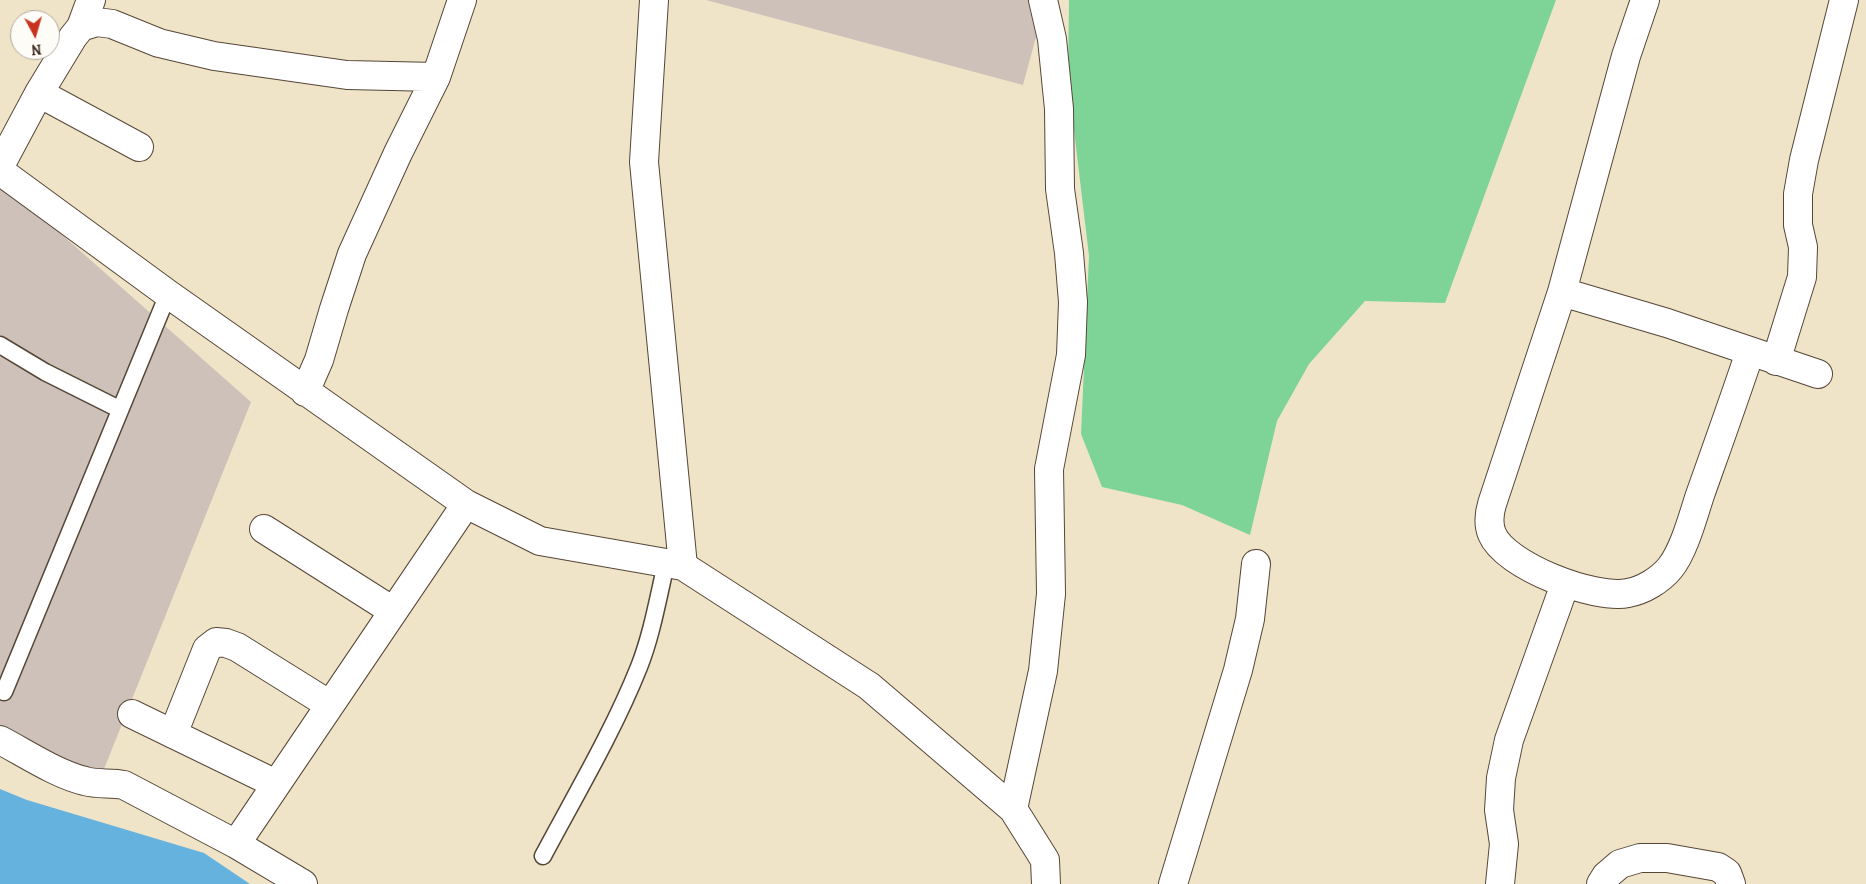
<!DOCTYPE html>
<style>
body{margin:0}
#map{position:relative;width:1866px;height:884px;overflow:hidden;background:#efe4c7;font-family:Alegreya,serif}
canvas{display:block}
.north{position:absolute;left:10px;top:10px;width:50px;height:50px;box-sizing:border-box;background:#fdfcf7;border:1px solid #afa8a0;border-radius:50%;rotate:174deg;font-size:14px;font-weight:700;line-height:20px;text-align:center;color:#3b2a1e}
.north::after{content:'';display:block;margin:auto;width:18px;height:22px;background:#c8321e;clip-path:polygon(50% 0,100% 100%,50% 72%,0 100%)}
</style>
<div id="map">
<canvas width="1866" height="884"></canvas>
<div class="north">N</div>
</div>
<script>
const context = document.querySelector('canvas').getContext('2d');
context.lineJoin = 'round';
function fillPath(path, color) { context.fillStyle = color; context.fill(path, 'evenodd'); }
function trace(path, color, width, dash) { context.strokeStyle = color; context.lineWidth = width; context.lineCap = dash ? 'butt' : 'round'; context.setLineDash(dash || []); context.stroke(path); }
fillPath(new Path2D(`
 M706,0h340l-23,85z
 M0,180l251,222 -155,387 -96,-40z`), '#cec1ba');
fillPath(new Path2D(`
 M1069,0h487l-111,303 -80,-2 -56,63 -32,57 -27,114 -68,-30 -80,-18 -21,-53 8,-178 -21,-176z`), '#7ed497');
fillPath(new Path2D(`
 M0,789l27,11 177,53 46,31h-250z`), '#65b2df');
const service = new Path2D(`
 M0,345l45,27 74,37
 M4,692l164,-398
 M543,856c33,-62 70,-124 96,-189 13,-33 19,-69 27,-103`);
const minor = new Path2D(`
 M654,0l-10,162 39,404 186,120 144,123 32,51 1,24
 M1645,0l-19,56 -64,236 -70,212c-3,10 -4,20 0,30 13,32 103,66 136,59 16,-3 32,-13 42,-25 14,-17 23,-52 30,-73 17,-48 34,-95 50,-143
 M81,27l10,-27
 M39,93l100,54
 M0,166l39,-73 34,-56 8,-10 16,-5 15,2 47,19 55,13 133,19 89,2
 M0,171l168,123 298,210 74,37 143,25
 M1562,292l105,31 151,51
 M1776,361l26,-84 1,-30 -5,-22v-31l6,-34 40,-160
 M305,392l14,-32 15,-51 18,-55 46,-101 38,-76 26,-77
 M264,529l129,82
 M132,714l144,70
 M173,734l34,-85 9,-7 10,1 11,4 93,58
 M0,740c25,13 58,35 85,41 13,4 26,1 39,4l112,59 67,40
 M1013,809l30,-138 8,-77 -2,-125 22,-114 2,-53 -4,-49 -9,-64 -1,-80 -7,-70 -9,-39
 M236,844l230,-340
 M1173,884l65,-214 12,-51 6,-55
 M1500,884l4,-40 -5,-34 2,-32 8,-38 56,-156
 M1601,884l5,-8 14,-12 20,-6h27l51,9 9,6 4,11`);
trace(service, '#564637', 19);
trace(minor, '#564637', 30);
trace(service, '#fff', 16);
trace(minor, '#fff', 28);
</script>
